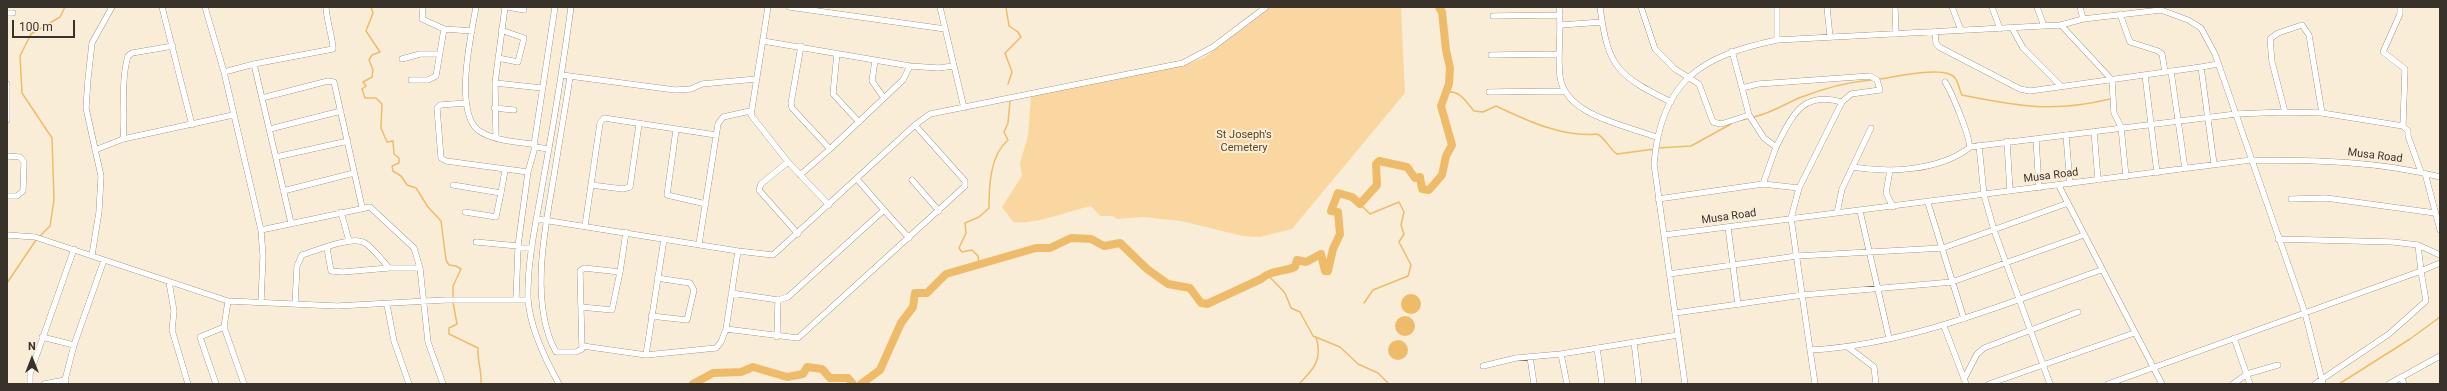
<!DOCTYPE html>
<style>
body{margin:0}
#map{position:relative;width:2447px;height:391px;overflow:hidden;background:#faedd8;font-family:Roboto,sans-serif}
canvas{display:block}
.frame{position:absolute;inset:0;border:8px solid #38322b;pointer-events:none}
.north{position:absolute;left:12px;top:339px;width:40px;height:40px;-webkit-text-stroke:3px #faedd8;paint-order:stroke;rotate:0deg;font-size:11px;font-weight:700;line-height:16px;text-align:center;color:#38322b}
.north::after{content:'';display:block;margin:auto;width:14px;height:18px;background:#38322b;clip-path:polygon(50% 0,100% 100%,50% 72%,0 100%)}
.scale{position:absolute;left:12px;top:20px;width:63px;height:18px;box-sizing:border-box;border:2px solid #38322b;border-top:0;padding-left:5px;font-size:12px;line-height:14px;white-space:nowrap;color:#38322b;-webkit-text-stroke:3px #faedd8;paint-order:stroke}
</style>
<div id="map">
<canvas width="2447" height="391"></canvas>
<div class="frame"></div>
<div class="north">N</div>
<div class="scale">100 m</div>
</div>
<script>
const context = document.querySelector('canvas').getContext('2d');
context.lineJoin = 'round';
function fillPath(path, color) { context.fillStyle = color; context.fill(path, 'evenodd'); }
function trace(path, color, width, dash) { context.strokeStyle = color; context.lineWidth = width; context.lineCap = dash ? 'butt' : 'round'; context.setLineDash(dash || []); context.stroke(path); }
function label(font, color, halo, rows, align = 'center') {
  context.font = font + ' Roboto,sans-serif'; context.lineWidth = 4; context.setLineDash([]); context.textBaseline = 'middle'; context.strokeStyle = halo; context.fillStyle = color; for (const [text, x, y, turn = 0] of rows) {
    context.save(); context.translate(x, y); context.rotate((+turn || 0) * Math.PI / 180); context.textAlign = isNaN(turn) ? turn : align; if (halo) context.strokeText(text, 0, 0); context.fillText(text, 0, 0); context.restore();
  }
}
fillPath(new Path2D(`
 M1271,7h130l4,86 -113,136 -32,8 -17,-1 -62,-15 -38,-4 -26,2 -4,-3h-13l-9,-10c-23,5 -55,19 -78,16l-11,-15 20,-31 -2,-13 8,-27 3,-40 159,-33 15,-6z`), '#fad7a1');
fillPath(new Path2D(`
 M1401 304a10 10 0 1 1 20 0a10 10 0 1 1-20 0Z
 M1395 326a10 10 0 1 1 20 0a10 10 0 1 1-20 0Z
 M1388 350a10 10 0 1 1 20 0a10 10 0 1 1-20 0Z`), '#eebc69');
trace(new Path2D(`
 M371,7l2,6 -7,18 14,21 -8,3 -3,5 4,10 -1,7 -9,5 3,4 -4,3 3,9h11l6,6 -1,24 6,14 6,-1 1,13 5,4v5l-7,3 1,5 8,5 6,9 9,3 12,19 13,14 5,39 3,5 7,1 5,3 -8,17v12
 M1006,7l3,19 9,6 3,5 -16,16 7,19 -4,12
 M1880,79c15,-2 66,-14 75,-1 4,5 4,12 7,17 56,11 91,18 148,4
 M1446,92c14,-2 19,9 28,19l9,1 13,-6c30,14 67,32 101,28 9,4 12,15 20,20l38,-5
 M1754,117c17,-4 29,-12 45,-19 23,-9 48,-16 72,-18
 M1742,120l8,-2
 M1658,148l33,-2 40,-22
 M1360,204l10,10 29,-12 5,10 -3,13 3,9 -5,8 12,23 -3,11 -35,14 -9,13
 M39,237l11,-11 4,-26 -2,-62 -30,-45 -2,-37 11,-22 29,-17 5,-10
 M979,264l-1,-8 -6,-6 -10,2 -3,-4 7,-15 -1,-10 14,-6 10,-9c0,-22 1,-53 19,-68l-4,-8 4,-9 2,-22
 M1267,274l18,19 6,15 9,4 13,24 27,11 18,17 20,9 11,11
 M7,283l29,-43
 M453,302l4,22 -8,4v6l29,14c-1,13 4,22 3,36
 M1299,384c15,-15 24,-25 17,-47
 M2339,384l71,-45 30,-22`), '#eebc69', 1.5);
trace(new Path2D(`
 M693,384l20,-11 28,-1 12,-5 34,10 16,-3 4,-7 15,2 8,9h18l5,6
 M861,384l19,-14 21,-47 12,-16 2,-14h12l19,-19 90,-26h14l21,-10 20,1 13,7 16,-3 27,26 21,15 22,4 11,15 6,1 54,-25c10,-9 22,-7 34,-12l2,-7 9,2 15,-8 4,17h3l5,-22 7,-15 -2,-22 -7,-1 7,-18 14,4 8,7 17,-19 -1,-21 3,-3 28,6 8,11 5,-1 2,12 7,1 13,-15 4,-19 6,-11 -11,-39 8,-22 1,-16 -4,-18 -4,-38 -3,-5`), '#eebc69', 8);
const minor = new Path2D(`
 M162,7l30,118
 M205,7l19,65 37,158 2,26 -2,46
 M423,7l-1,12 22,10 28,2
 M476,7c-5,28 -22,103 2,123 13,10 37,12 54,14l3,3 -7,25 -10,74v2h14
 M508,7l16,3
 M768,7l-17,108 37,47 41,43
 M789,7l156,22
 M940,7l24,101
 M1559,7c3,24 -2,47 1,70 6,39 65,48 96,60
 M1600,7c8,61 17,68 71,95
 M1641,7l14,42 20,20 24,15 14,38 8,2 28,-9 -7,-27
 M1777,7v33
 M1827,7l3,30
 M1895,7l1,27
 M1952,7l9,23
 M1992,7l8,22
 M2037,7l7,19
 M2080,7l3,12
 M2400,7v7l-17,38 22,17 -2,57
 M7,13h6
 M2120,14l10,28 28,9 4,3 3,18
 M1493,16l67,-1
 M1561,25l41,-3
 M2061,25l51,55 2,33 7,14 5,50
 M2012,28l11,20 38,38
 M1935,31l1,12 3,4 81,42 10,2 171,-24
 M763,41l147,25 28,2 16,-2
 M801,46l-10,57 1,5 38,41 73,-69 7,-14
 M1732,51l10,37 16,-4 112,-8 7,4 3,10 -29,4 -9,8 -43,86
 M837,53l-4,41 26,28
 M1491,55l68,-1
 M498,58l20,4 6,-24 -23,-8
 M402,59l18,-5h19
 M875,60l-3,21 12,17
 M254,64l79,-15c1,-4 -7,-32 -7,-42
 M2171,71l14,98
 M224,72l30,-8 37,159
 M562,75l113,15 16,-1 11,-5 54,-5
 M2145,75l12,98
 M570,77c-5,33 -11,66 -16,99 -9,52 -25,127 2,176h20l6,-3 -2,-78 4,-3 36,4 6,-40
 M411,80h17l8,-4 8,-47
 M495,83l47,5
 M7,84v36
 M1489,92l75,-1
 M262,98l66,-17 6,1 28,125
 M466,103l-26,2 -3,3 4,50 5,3 82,11
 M494,108l20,2
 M2285,112l-13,-50 -2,-23 8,-6 24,-8 7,10 13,78
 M1749,115l15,23 12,9 -13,37
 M270,129l71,-18
 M676,130l-9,65 39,9
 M2094,131l4,49
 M2066,135l4,49
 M496,137l-1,-54 10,-76
 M123,139c3,-28 -3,-56 5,-83l4,-3 41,-7
 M2036,139l3,49
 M2007,141l3,50
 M534,145l21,-138
 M1979,145l5,50 10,35 56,154
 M535,147l14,2
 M1776,147c16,-30 25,-57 66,-45
 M1970,147l266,-33 49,-2 37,1 81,13 5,5v5l13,36
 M95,150l28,-11 110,-24
 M7,156l13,1 4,5 -1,29 -6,5h-10
 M276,157l72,-16
 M788,162l-27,22 -2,6 39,44
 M2214,164l-13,-97 17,-3
 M1852,167c37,6 86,4 117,-19 3,-8 -18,-57 -24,-66
 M1890,170l-4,23 7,14
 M2425,173l15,57
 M800,175l30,-26
 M912,180l27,31
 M453,185l48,8 4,-23
 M591,185l32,4 7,-2 9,-63
 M2059,186l103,198
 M283,191l71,-18
 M1658,199l105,-15 36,4 -8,30 24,166
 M2291,199l35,-1 109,15
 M1928,203l36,116
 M884,210l25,28
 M1860,211l29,127
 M341,212l8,29
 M465,212l31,5 5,-24
 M1837,213l5,-24 29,-61
 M537,219l201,32 35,4 142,-130 15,-11 253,-51 30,-16 53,-40
 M585,226l15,-103 4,-5 112,17
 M1728,227l10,78
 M261,230l109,-23 44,41 6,20h-31c-7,-8 -15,-19 -24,-25 -13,-8 -49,8 -63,12l-5,11 -2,38
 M7,235l28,2 193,64 109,5 108,-6h83
 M1664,235l587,-75c63,0 127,1 189,17
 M2278,239l115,3 25,3 22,10
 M476,242l42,4
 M699,244l19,-120 5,-7 27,-6
 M2418,245l3,26 19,-8
 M327,248l4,23 12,1 46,-4
 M738,251l-12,78 72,9 167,-152v-5l-50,-56
 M92,255l7,-43 2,-36 -15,-68 2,-29 4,-36 20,-36
 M420,268l8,74 15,42
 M1669,274l128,-18 146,-8 125,-45
 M169,282l5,29 -2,19 16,54
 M731,293l47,7 10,-3 96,-87 -27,-31
 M516,299l2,-51
 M228,301l-4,26 20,57
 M387,305l7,36 15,43
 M581,307l31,3 8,-38
 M1675,313l128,-18 149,-13 132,-47
 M651,316l36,4 7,-30 -4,-7 -33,-5
 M1944,326l22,58
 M42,337l32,8
 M777,337l1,-37
 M2234,338l16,46
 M1634,342l5,42
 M583,346l63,9 18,-116
 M1848,347l26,20 2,17
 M1597,348l5,36
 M1811,350c101,-6 196,-47 290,-80
 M1561,354l6,30
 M646,355l70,-7 5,-6 5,-13
 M1530,357l4,27
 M1483,366l33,-8 45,-4 117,-19
 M2401,377l3,7
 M1964,379l13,-25 7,-6 94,-36
 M30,384v-10l44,-125
 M44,384l21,-4
 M66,384l-1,-4 9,-35 30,-85
 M216,384l-16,-47 24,-10
 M559,384c-14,-25 -29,-56 -31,-85 -1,-37 8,-76 14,-112 11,-60 21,-120 29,-180
 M1685,384l-31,-220c7,-83 46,-108 123,-124l284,-15 22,-6 78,-9 27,10 13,8 14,26 90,259 18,71
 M1989,384l145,-51
 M2108,384l313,-113 5,30 -37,33 -74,50
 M2233,384l14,-10 31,-9
 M2389,384l51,-28`);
trace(minor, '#786c5a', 6);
trace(minor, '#fff', 5.5);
label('11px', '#5b4623', '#faedd8', [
 ["St Joseph's",1244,135],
 ["Cemetery",1244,148]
]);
label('11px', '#38322b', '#faedd8', [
 ["Musa Road",2375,156,7],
 ["Musa Road",2051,176,-7],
 ["Musa Road",1729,217,-8]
]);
</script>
